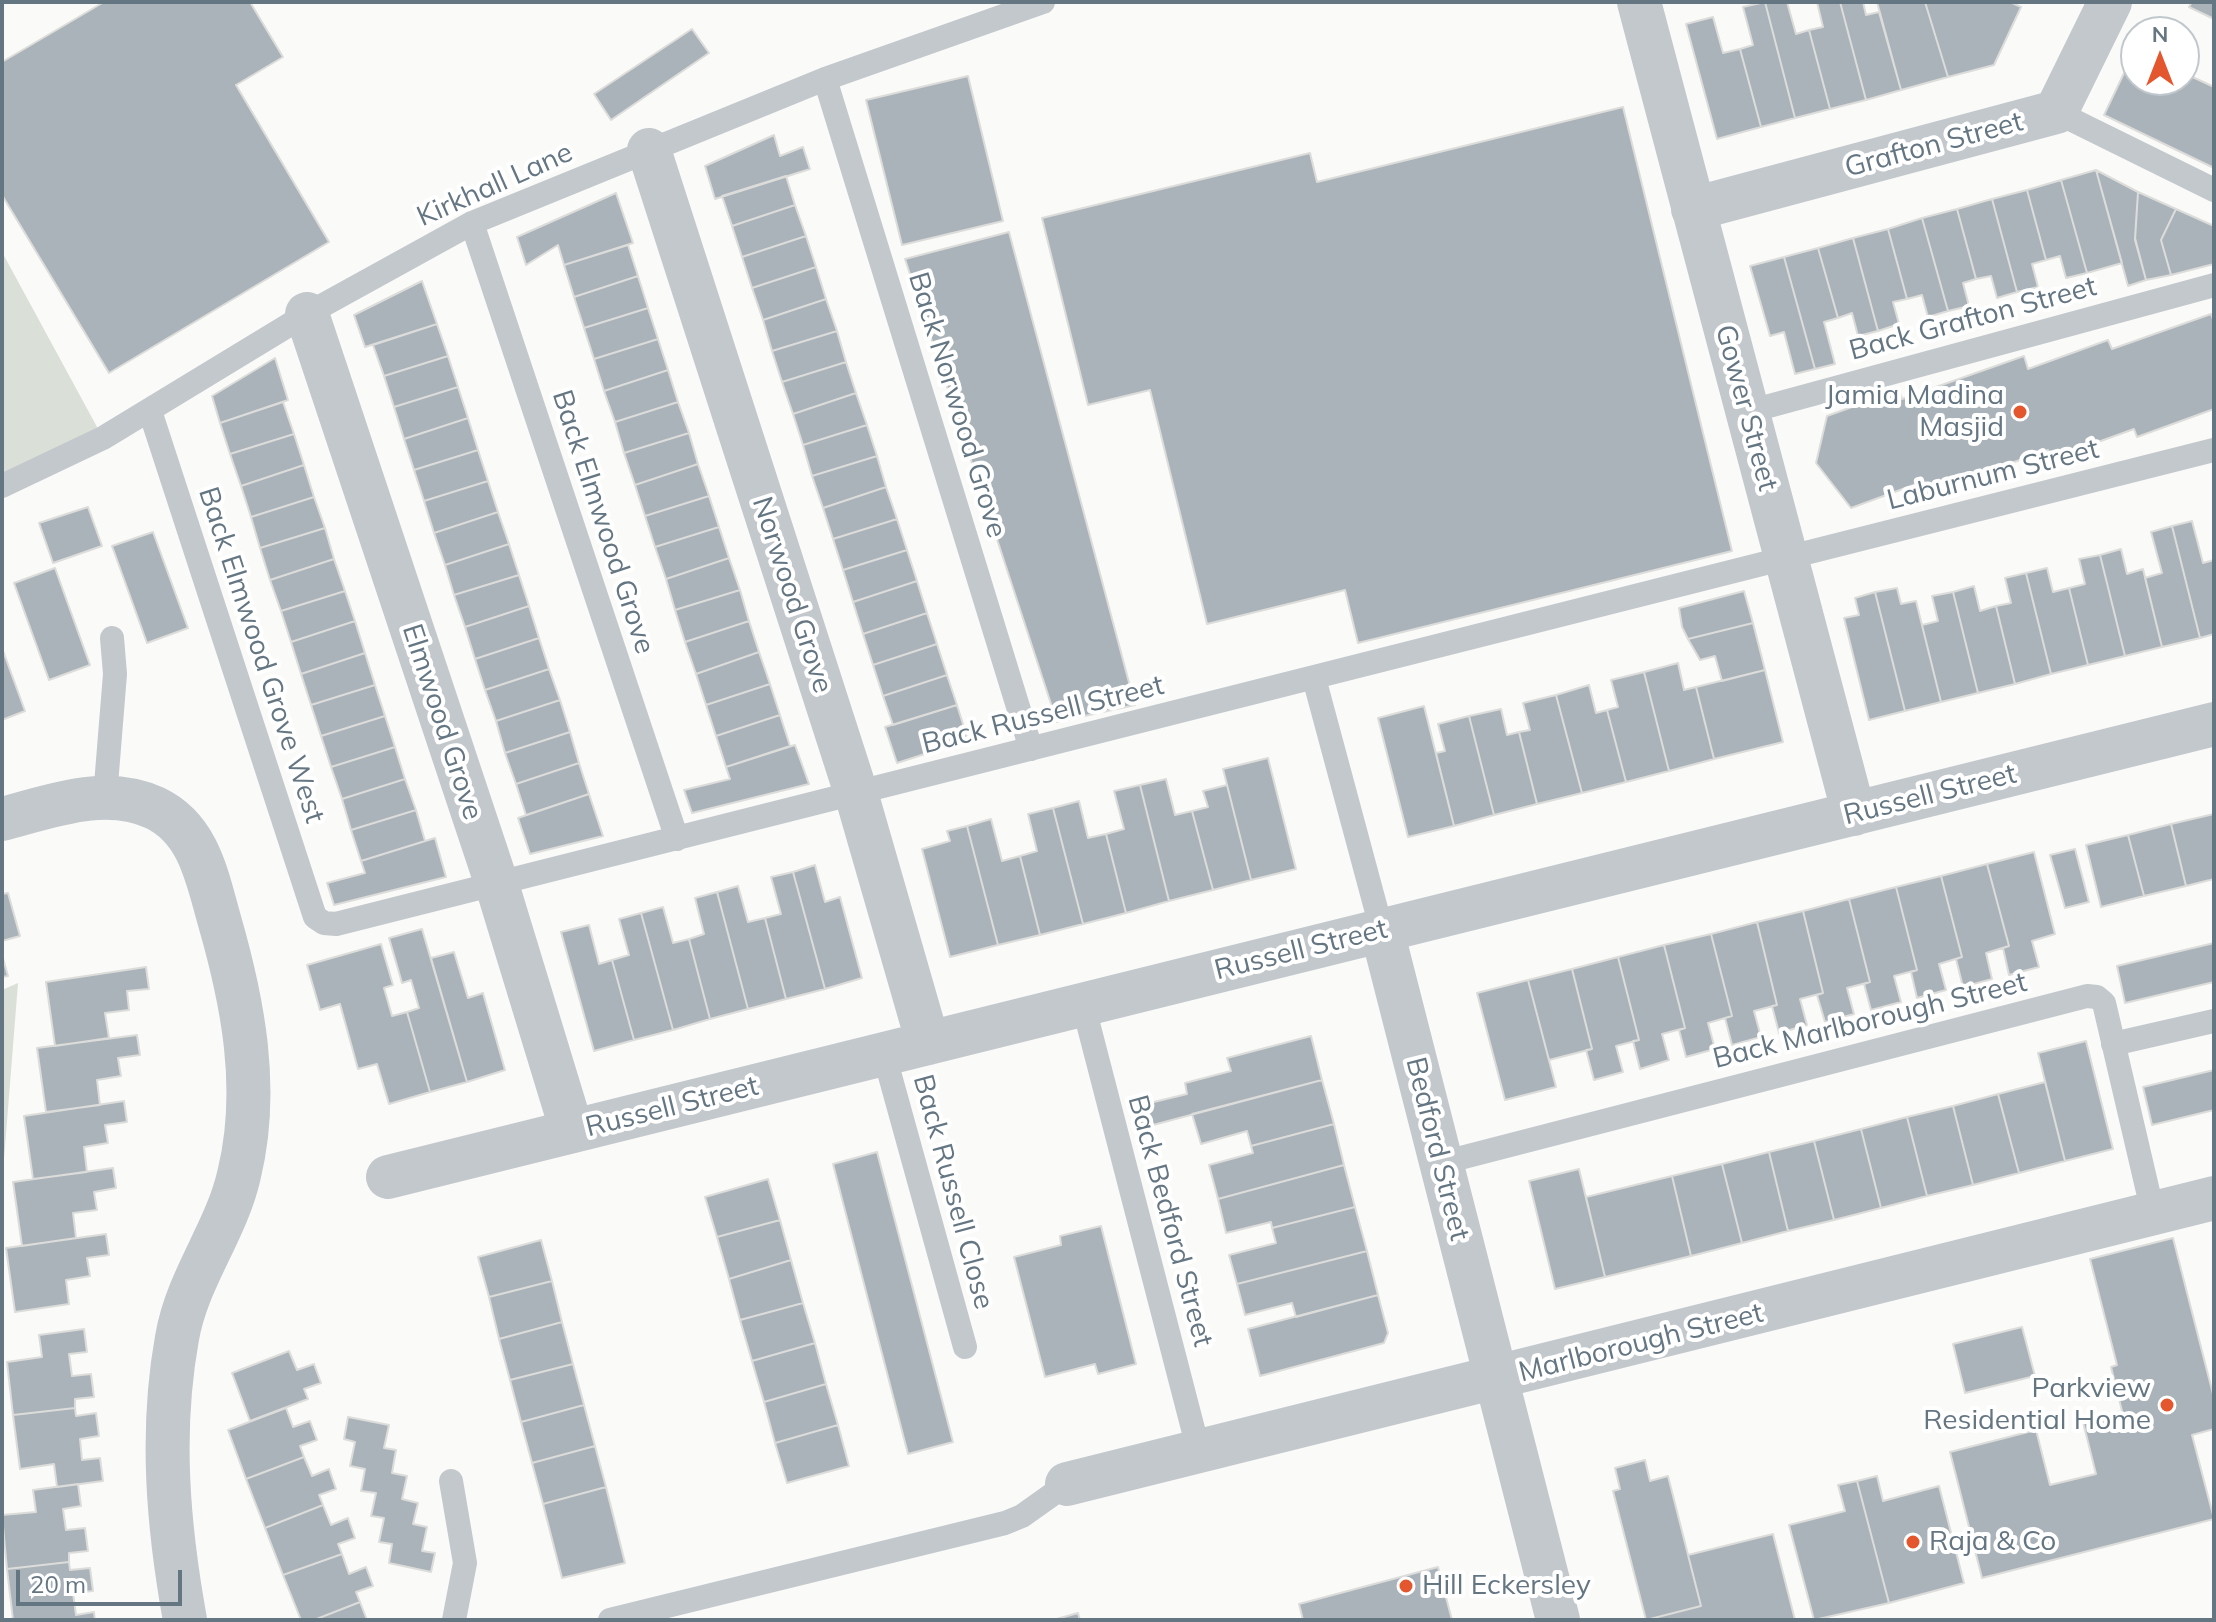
<!DOCTYPE html>
<style>
body{margin:0}
#map{position:relative;width:2216px;height:1622px;overflow:hidden;background:#fafaf8;font-family:Mulish,sans-serif}
canvas{display:block}
.frame{position:absolute;inset:0;border:4px solid #657683;pointer-events:none}
.north{position:absolute;left:2120px;top:16px;width:80px;height:80px;box-sizing:border-box;background:#fff;border:2px solid #c1c8cd;border-radius:50%;rotate:0deg;font-size:22px;font-weight:700;line-height:32px;text-align:center;color:#657683}
.north::after{content:'';display:block;margin:auto;width:28px;height:36px;background:#e4572e;clip-path:polygon(50% 0,100% 100%,50% 72%,0 100%)}
.scale{position:absolute;left:16px;top:1570px;width:166px;height:36px;box-sizing:border-box;border:4px solid #657683;border-top:0;padding-left:10px;font-size:24px;line-height:28px;white-space:nowrap;color:#657683;-webkit-text-stroke:6px #fff;paint-order:stroke}
</style>
<div id="map">
<canvas width="2216" height="1622"></canvas>
<div class="frame"></div>
<div class="north">N</div>
<div class="scale">20 m</div>
</div>
<script>
const context = document.querySelector('canvas').getContext('2d');
context.lineJoin = 'round';
function fillPath(path, color) { context.fillStyle = color; context.fill(path, 'evenodd'); }
function trace(path, color, width, dash) { context.strokeStyle = color; context.lineWidth = width; context.lineCap = dash ? 'butt' : 'round'; context.setLineDash(dash || []); context.stroke(path); }
function label(font, color, halo, rows, align = 'center') {
  context.font = font + ' Mulish,sans-serif'; context.lineWidth = 8; context.setLineDash([]); context.textBaseline = 'middle'; context.strokeStyle = halo; context.fillStyle = color; for (const [text, x, y, turn = 0] of rows) {
    context.save(); context.translate(x, y); context.rotate((+turn || 0) * Math.PI / 180); context.textAlign = isNaN(turn) ? turn : align; if (halo) context.strokeText(text, 0, 0); context.fillText(text, 0, 0); context.restore();
  }
}
fillPath(new Path2D(`
 M2,252l101,186 -101,46z
 M18,983l-16,201v-194z`), '#dadfd7');
const building = new Path2D(`
 M104,2h146l33,55 -47,28 93,157 -220,131 -107,-178v-133z
 M1765,2l30,116 -34,9 -21,-78 13,-4 -10,-38z
 M1765,2h22l9,32 13,-4 21,79 -35,9z
 M1817,2h23l26,98 -36,9 -21,-79 14,-3z
 M1840,2h23l3,13 13,-3 22,78 -35,10z
 M1877,2h48l23,75 -47,13z
 M1925,2h85l11,5 -27,58 -46,12z
 M2192,2h22v17l-25,-12z
 M1713,17l10,36 17,-4 21,78 -44,12 -31,-115z
 M692,29l17,24 -98,67 -17,-26z
 M2135,50l1,30h48v-7l30,14v81l-110,-53z
 M968,76l35,145 -101,24 -36,-145z
 M1623,107l109,444 -374,92 -13,-53 -138,34 -57,-234 -62,15 -46,-187 268,-65 7,29z
 M774,135l6,21 23,-9 7,22 -95,30 -10,-33z
 M2096,170l26,93 -35,10 -26,-93z
 M2096,170l42,22 -3,48 11,40 -18,6z
 M786,176l9,29 -63,21 -10,-30z
 M2061,180l26,93 -21,5 -6,-22 -14,4 -19,-70z
 M2027,190l19,70 -14,4 6,23 -21,5 -25,-93z
 M2138,192l38,17 -15,31 10,35 -25,5 -11,-42z
 M616,193l17,50 -69,22 -6,-20 -32,20 -9,-28z
 M1992,199l25,93 -20,6 -6,-22 -15,3 -19,-70z
 M795,205l11,31 -64,21 -10,-31z
 M1957,209l19,70 -13,4 6,23 -21,5 -26,-93z
 M2176,209l38,17v38l-43,11 -10,-35z
 M1922,218l26,93 -20,6 -6,-22 -15,4 -19,-70z
 M1888,229l19,70 -14,3 6,22 -21,7 -25,-93z
 M1009,232l126,473 -78,17 -152,-463z
 M806,236l10,31 -64,21 -10,-31z
 M1853,238l25,93 -20,5 -6,-23 -14,5 -20,-70z
 M628,245l10,31 -64,21 -10,-32z
 M1818,248l20,70 -14,4 11,42 -20,5 -31,-112z
 M1784,257l31,112 -20,5 -11,-42 -14,4 -20,-70z
 M816,267l10,32 -63,21 -11,-32z
 M638,276l10,32 -64,20 -10,-31z
 M422,281l15,43 -72,23 -11,-32z
 M826,299l11,32 -65,20 -9,-31z
 M648,308l10,31 -64,20 -10,-31z
 M2211,314l3,8v87l-77,28 -3,-8 -83,30 -3,-9 -124,44 -5,-11 -68,25 -35,-45 11,-47 72,-26 3,9 122,-43 4,13 80,-29 4,9z
 M437,324l11,32 -64,20 -11,-31z
 M837,331l9,31 -64,20 -10,-31z
 M658,339l10,31 -64,21 -10,-32z
 M448,356l10,31 -64,20 -10,-31z
 M275,358l13,42 -68,23 -8,-27z
 M846,362l10,31 -63,21 -11,-32z
 M668,370l10,32 -63,20 -11,-31z
 M458,387l10,31 -64,21 -10,-32z
 M856,393l11,32 -64,20 -10,-31z
 M283,402l11,32 -64,20 -10,-31z
 M678,402l11,31 -65,20 -9,-31z
 M468,418l10,32 -64,20 -10,-31z
 M867,425l10,31 -65,20 -9,-31z
 M689,433l9,31 -63,21 -11,-32z
 M294,434l10,31 -63,21 -11,-32z
 M478,450l10,31 -64,20 -10,-31z
 M877,456l9,31 -63,21 -11,-32z
 M698,464l11,32 -64,20 -10,-31z
 M304,465l10,32 -63,20 -10,-31z
 M488,481l10,31 -64,21 -10,-32z
 M886,487l11,32 -64,20 -10,-31z
 M709,496l10,31 -64,20 -10,-31z
 M314,497l11,31 -65,20 -9,-31z
 M88,507l14,39 -49,17 -14,-40z
 M498,512l11,32 -64,21 -11,-32z
 M897,519l10,31 -64,20 -10,-31z
 M2192,521l11,42 11,-3v74l-14,4 -28,-112z
 M2172,526l28,112 -38,9 -17,-69 17,-5 -11,-41z
 M719,527l10,31 -63,21 -11,-32z
 M325,528l9,31 -64,21 -10,-32z
 M153,532l35,96 -41,15 -35,-97z
 M509,544l10,31 -65,20 -9,-30z
 M2121,549l6,25 16,-5 19,78 -37,9 -25,-101z
 M907,550l10,31 -64,21 -10,-32z
 M2100,555l25,101 -37,9 -19,-77 16,-4 -6,-25z
 M729,558l11,32 -65,20 -9,-31z
 M334,559l11,32 -64,20 -11,-31z
 M55,568l35,97 -41,15 -35,-97z
 M2047,568l6,24 16,-4 19,77 -37,9 -25,-101z
 M2026,573l25,101 -36,10 -19,-78 15,-3 -6,-25z
 M519,575l10,31 -64,21 -11,-32z
 M917,581l10,32 -64,21 -10,-32z
 M1974,586l6,25 16,-5 19,78 -37,9 -25,-101z
 M1897,588l4,16 15,-3 25,101 -36,9 -30,-119z
 M740,590l9,31 -64,21 -10,-32z
 M345,591l10,30 -64,21 -10,-31z
 M1744,591l9,32 -65,16 -6,-12 -3,-19z
 M1875,592l30,119 -36,9 -25,-102 15,-3 -4,-17z
 M1953,592l25,101 -37,9 -19,-77 16,-4 -6,-25z
 M529,606l10,32 -64,21 -10,-32z
 M927,613l10,31 -64,21 -10,-31z
 M355,621l10,32 -64,21 -10,-32z
 M749,621l10,31 -63,22 -11,-32z
 M1753,623l12,47 -43,11 -7,-25 -15,4 -12,-21z
 M539,638l10,31 -64,21 -10,-31z
 M937,644l10,31 -64,21 -10,-31z
 M2,648l23,63 -23,9z
 M759,652l11,32 -64,21 -10,-31z
 M365,653l10,32 -64,20 -10,-31z
 M1678,663l6,27 12,-3 18,72 -45,12 -25,-99z
 M549,669l11,31 -64,21 -11,-31z
 M1765,670l18,72 -69,17 -18,-72z
 M1644,672l25,99 -43,11 -19,-72 11,-3 -7,-27z
 M947,675l10,30 -64,20 -10,-29z
 M770,684l10,31 -64,21 -10,-31z
 M375,685l10,31 -64,20 -10,-31z
 M1589,685l7,28 11,-3 19,72 -44,11 -26,-98z
 M1556,695l26,98 -45,11 -18,-72 11,-2 -7,-27z
 M560,700l10,32 -65,21 -9,-32z
 M957,705l11,35 -71,23 -12,-36z
 M1424,706l30,120 -46,11 -30,-119z
 M1501,709l6,26 12,-3 18,72 -43,11 -25,-99z
 M780,715l10,31 -64,21 -10,-31z
 M385,716l10,31 -64,20 -10,-31z
 M1469,716l25,99 -40,11 -18,-73 9,-2 -7,-27z
 M570,732l9,31 -63,21 -11,-31z
 M795,745l14,39 -117,29 -8,-23 46,-11 -4,-12z
 M395,747l10,32 -63,20 -11,-32z
 M1268,758l28,111 -45,11 -28,-111z
 M579,763l10,31 -63,21 -10,-31z
 M405,779l11,31 -65,20 -9,-31z
 M1166,779l9,36 17,-4 21,79 -44,11 -29,-116z
 M1140,785l29,116 -43,12 -20,-79 18,-5 -10,-38z
 M1227,785l24,95 -38,10 -21,-79 16,-4 -5,-16z
 M589,794l14,42 -73,18 -12,-36z
 M1079,801l9,37 18,-4 20,79 -43,11 -30,-116z
 M1053,808l30,116 -43,11 -20,-79 17,-5 -9,-37z
 M416,810l9,31 -64,20 -10,-31z
 M2214,814v65l-28,7 -15,-62z
 M991,819l11,42 18,-5 20,79 -42,10 -31,-119z
 M2171,824l15,62 -42,10 -16,-61z
 M967,826l31,119 -48,12 -28,-108 28,-8 -3,-10z
 M2128,835l16,61 -43,11 -15,-62z
 M435,838l11,39 -112,28 -7,-22 38,-10 -4,-12z
 M2075,849l14,53 -24,6 -15,-53z
 M2034,852l21,82 -23,7 7,26 -30,8 -6,-27 6,-2 -22,-82z
 M1987,864l22,82 -23,7 6,26 -29,8 -7,-28 6,-2 -21,-81z
 M815,865l10,37 15,-5 22,81 -37,11 -32,-117z
 M793,872l32,117 -39,10 -21,-81 16,-4 -10,-37z
 M1941,876l21,81 -23,7 7,26 -29,8 -6,-26 6,-2 -21,-83z
 M738,886l10,36 17,-4 21,81 -38,10 -31,-117z
 M1896,887l21,83 -23,6 7,26 -30,8 -7,-26 6,-2 -21,-83z
 M717,892l31,117 -38,10 -21,-80 15,-5 -9,-36z
 M8,893l12,43 -18,5v-47z
 M1849,899l21,83 -23,6 7,26 -29,8 -8,-27 6,-2 -20,-82z
 M663,907l10,36 16,-4 21,80 -37,11 -32,-117z
 M1803,911l20,82 -23,6 7,26 -28,8 -7,-27 5,-1 -20,-83z
 M641,913l32,117 -39,10 -22,-80 17,-5 -10,-36z
 M1757,922l20,83 -23,6 7,26 -29,8 -7,-27 7,-2 -21,-82z
 M589,925l10,39 13,-4 22,80 -40,11 -33,-119z
 M422,929l45,153 -37,10 -23,-80 12,-4 -8,-28 -9,3 -13,-45z
 M1711,934l21,82 -24,7 7,26 -29,8 -7,-27 6,-2 -21,-83z
 M2214,943v39l-89,21 -8,-37z
 M381,944l12,41 -9,3 8,28 15,-4 23,80 -41,12 -12,-40 -19,5 -18,-65 -20,6 -13,-45z
 M1664,945l21,83 -23,6 7,26 -29,9 -7,-28 6,-1 -21,-83z
 M454,952l14,46 15,-5 22,77 -38,12 -36,-124z
 M2,955l6,21 -6,1z
 M1618,957l21,83 -23,6 7,26 -29,8 -8,-30 6,-1 -20,-80z
 M146,967l3,22 -22,2 2,19 -24,3 4,25 -54,8 -9,-64z
 M1572,969l20,80 -43,11 -21,-80z
 M1528,980l28,107 -51,13 -28,-107z
 M137,1035l3,20 -22,3 3,18 -24,4 3,25 -54,7 -9,-64z
 M1311,1036l11,44 -184,49 -5,-22 54,-13 -2,-11 46,-12 -4,-13z
 M2086,1041l27,108 -48,12 -27,-108z
 M2214,1070v40l-62,15 -9,-38z
 M1322,1080l12,44 -83,22 -4,-15 -46,13 -9,-30z
 M2045,1082l20,79 -46,12 -21,-79z
 M1998,1094l21,79 -46,12 -20,-79z
 M124,1101l3,21 -22,3 3,18 -24,4 3,25 -54,7 -9,-63z
 M1953,1106l20,79 -46,11 -20,-79z
 M1907,1117l20,79 -46,12 -20,-79z
 M1334,1124l10,41 -126,34 -9,-34 44,-12 -2,-7z
 M1861,1129l20,79 -47,12 -20,-79z
 M1814,1141l20,79 -46,11 -19,-79z
 M877,1152l76,290 -45,12 -75,-290z
 M1769,1152l19,79 -46,12 -20,-79z
 M1722,1164l20,79 -51,13 -19,-80z
 M1344,1165l11,42 -83,21 -1,-6 -45,11 -8,-34z
 M113,1168l3,20 -22,4 3,18 -24,3 3,25 -54,8 -9,-64z
 M1579,1169l26,108 -50,12 -26,-108z
 M1672,1176l19,80 -86,21 -19,-80z
 M768,1179l12,41 -63,17 -12,-40z
 M1355,1207l12,44 -130,33 -8,-29 47,-12 -4,-15z
 M780,1220l11,40 -62,19 -12,-42z
 M1101,1226l35,138 -38,10 -3,-10 -50,13 -31,-120 47,-12 -1,-9z
 M106,1234l3,21 -22,3 3,18 -24,4 3,24 -54,8 -9,-64z
 M2173,1238l41,160v31l-22,6 22,84 -232,59 -32,-126 86,-22 14,55 46,-11 -13,-52 39,-11 -11,-44 6,-2 -27,-106z
 M541,1240l11,41 -63,16 -11,-40z
 M1367,1251l11,44 -82,22 -4,-14 -47,12 -8,-31z
 M791,1260l12,43 -63,17 -11,-41z
 M552,1281l10,41 -63,17 -10,-42z
 M1378,1295l10,38 -4,10 -124,33 -12,-47z
 M803,1303l12,40 -63,18 -12,-41z
 M562,1322l11,42 -63,16 -11,-41z
 M2022,1327l13,49 -70,17 -12,-49z
 M84,1329l3,23 -18,2 3,22 19,-2 3,23 -19,2v9l-62,7 -6,-53 35,-5 -3,-22z
 M815,1343l11,41 -62,18 -12,-41z
 M289,1351l8,19 17,-6 7,19 -17,6 4,10 -58,22 -18,-48z
 M573,1364l11,41 -63,17 -11,-42z
 M826,1384l12,41 -63,18 -11,-41z
 M584,1405l11,41 -63,17 -11,-41z
 M75,1408l1,8 20,-3 3,23 -19,3 2,21 18,-2 3,23 -46,6 -3,-23 -34,5 -7,-54z
 M286,1408l7,19 17,-6 7,19 -17,6 4,11 -58,22 -18,-49z
 M348,1417l41,8 -5,23 12,2 -4,23 15,3 -5,23 16,4 -5,21 14,3 -5,24 13,2 -4,19 -42,-9 3,-19 -13,-2 5,-24 -13,-2 5,-23 -15,-2 4,-22 -15,-3 5,-24 -11,-3z
 M838,1425l11,41 -62,17 -12,-40z
 M595,1446l11,41 -63,17 -11,-41z
 M304,1457l8,19 17,-7 7,20 -17,6 4,10 -58,23 -19,-49z
 M1645,1460l5,21 18,-5 33,130 -55,14 -33,-129 7,-2 -5,-21z
 M1877,1476l6,25 56,-15 25,97 -75,20 -32,-122z
 M1857,1481l32,122 -75,17 -25,-95 56,-14 -7,-26z
 M78,1484l3,22 -18,3 3,21 19,-2 3,23 -19,2v9l-62,7 -5,-54 34,-3 -3,-22z
 M606,1487l19,76 -63,15 -19,-74z
 M323,1505l8,20 17,-7 7,20 -17,6 4,10 -59,21 -18,-47z
 M1773,1534l22,86h-149l55,-14 -13,-51z
 M342,1554l7,20 17,-7 7,19 -17,6 4,10 -46,18h-13l-18,-45z
 M69,1562l1,8 20,-2 3,23 -20,2 3,22 18,-3 1,8h-82l-6,-51z
 M1438,1567l14,53h-149l-4,-16z
 M360,1602l7,18h-53z
 M1078,1613l2,7h-27z`);
fillPath(building, '#aab3b9');
trace(building, '#dcdcda', 2);
trace(new Path2D(`
 M825,79l206,670
 M2056,112l158,78
 M472,223l205,616
 M150,411l165,506 9,6 12,1 1878,-474
 M1747,412l467,-127
 M2,486l101,-48 204,-124 165,-91 353,-144 218,-77
 M1314,678l68,253
 M105,797l10,-123 -3,-36
 M1083,1004l116,448
 M2113,1044l101,-23
 M884,1054l81,293
 M1441,1163l646,-167 10,1 7,6 49,210
 M451,1481l14,82 -11,57
 M610,1620l395,-97 17,-7 45,-32`), '#c3c8cc', 24);
trace(new Path2D(`
 M1639,2l215,812
 M649,150l207,643 72,250
 M1693,209l363,-97 54,-110
 M307,314l190,571 75,246
 M2,819c50,-13 103,-34 153,-11 44,21 52,69 64,111 24,83 41,170 20,256 -13,57 -52,104 -62,163 -17,94 -9,188 8,282
 M1382,931l176,689
 M388,1177l1826,-453
 M1067,1484l1147,-286`), '#c3c8cc', 44);
for (const [x, y, r, color] of [
 [2020,412,8,"#e4572e"],
 [2167,1405,8,"#e4572e"],
 [1913,1542,8,"#e4572e"],
 [1406,1586,8,"#e4572e"]
]) { const dot = new Path2D(); dot.arc(x, y, r, 0, 2 * Math.PI); context.fillStyle = color; context.fill(dot); trace(dot, '#fff', 3); }
label('28px', '#657683', '#fff', [
 ["Grafton Street",1934,145,-15],
 ["Kirkhall Lane",495,185,-24],
 ["Back Grafton Street",1973,319,-15],
 ["Back Norwood Grove",957,405,73],
 ["Gower Street",1746,408,75],
 ["Laburnum Street",1993,475,-14],
 ["Back Elmwood Grove",603,522,72],
 ["Norwood Grove",792,595,72],
 ["Back Elmwood Grove West",261,655,72],
 ["Back Russell Street",1043,715,-14],
 ["Elmwood Grove",442,722,72],
 ["Russell Street",1930,795,-14],
 ["Russell Street",1301,950,-14],
 ["Back Marlborough Street",1870,1021,-14],
 ["Russell Street",672,1107,-14],
 ["Bedford Street",1437,1149,76],
 ["Back Russell Close",953,1192,75],
 ["Back Bedford Street",1170,1221,75],
 ["Marlborough Street",1641,1343,-14]
]);
label('28px', '#657683', '#fff', [
 ["Jamia Madina",2004,396],
 ["Masjid",2004,428],
 ["Parkview",2151,1389],
 ["Residential Home",2151,1421],
 ["Raja & Co",1929,1542,"left"],
 ["Hill Eckersley",1422,1586,"left"]
], 'right');
</script>
